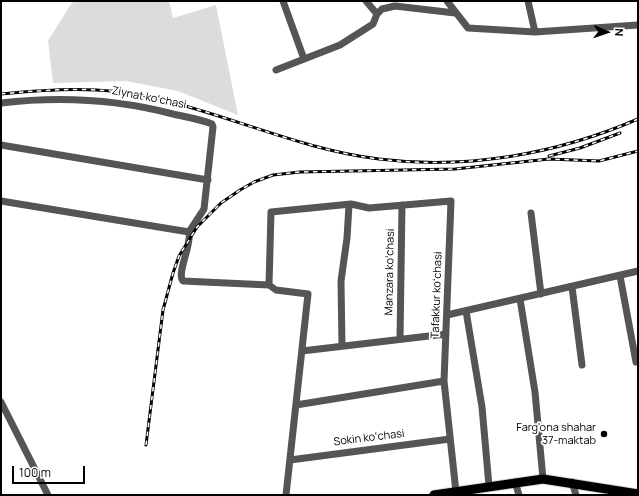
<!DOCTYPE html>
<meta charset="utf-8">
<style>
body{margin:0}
#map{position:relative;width:639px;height:496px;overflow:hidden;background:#fff;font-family:Manrope,sans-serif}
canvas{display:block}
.frame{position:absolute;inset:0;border:2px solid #000;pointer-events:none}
.north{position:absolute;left:587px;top:12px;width:40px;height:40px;-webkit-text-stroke:3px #fff;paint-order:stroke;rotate:92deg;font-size:11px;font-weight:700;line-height:16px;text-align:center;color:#000}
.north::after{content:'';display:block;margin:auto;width:14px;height:18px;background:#000;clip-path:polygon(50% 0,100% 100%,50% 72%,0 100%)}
.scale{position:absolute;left:12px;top:466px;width:73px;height:18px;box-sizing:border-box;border:2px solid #000;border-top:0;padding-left:5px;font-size:12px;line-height:14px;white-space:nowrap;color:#000;-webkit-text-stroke:3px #fff;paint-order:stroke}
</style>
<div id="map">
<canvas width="639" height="496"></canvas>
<div class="frame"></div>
<div class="north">N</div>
<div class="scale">100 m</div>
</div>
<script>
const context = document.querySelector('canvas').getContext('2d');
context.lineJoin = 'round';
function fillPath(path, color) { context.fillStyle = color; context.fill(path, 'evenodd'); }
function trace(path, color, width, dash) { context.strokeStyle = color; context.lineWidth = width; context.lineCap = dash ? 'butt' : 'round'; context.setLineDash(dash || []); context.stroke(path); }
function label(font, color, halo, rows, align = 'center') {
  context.font = font + ' Manrope,sans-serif'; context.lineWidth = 3.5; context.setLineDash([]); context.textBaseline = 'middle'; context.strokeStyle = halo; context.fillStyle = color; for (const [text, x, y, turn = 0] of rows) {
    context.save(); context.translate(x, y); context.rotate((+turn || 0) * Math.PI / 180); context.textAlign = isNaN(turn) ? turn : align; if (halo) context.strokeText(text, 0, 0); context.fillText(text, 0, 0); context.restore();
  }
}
fillPath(new Path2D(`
 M75,1h94l4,17 43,-13 22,110 -60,-24 -52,-10 -73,2 -5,-42 23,-37z`), '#dcdcdc');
const major = new Path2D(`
 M434,495l109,-16 95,15`);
trace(major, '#dbdbdb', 11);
trace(new Path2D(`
 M283,1l21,58
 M366,1l11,13
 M447,1l21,27 67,4 103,-7
 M528,1l7,31
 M276,70l64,-25 33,-21 4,-10 5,-5 13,-3 60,7
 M1,103c59,-7 115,-4 172,11 13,3 27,5 39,10l1,3 -9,82 -15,23
 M1,145l207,35
 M1,201l188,31
 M531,213l10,81
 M189,232c3,14 -13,41 -6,49l86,4
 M620,276l16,86
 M572,287l10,78
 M520,299l15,93 8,87
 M466,311l16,96 7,79
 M447,315l191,-44
 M400,339l2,-134
 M342,346l-1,-65 6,-43 2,-33
 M302,351l144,-17
 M1,402l47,93
 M296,405l148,-24
 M290,460l160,-21
 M515,482l4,13
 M572,482l4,13
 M286,495l22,-201 -32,-4 -7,-5 2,-73 80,-8 18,4 82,-7 -7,180 12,111`), '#555', 7);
trace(major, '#000', 9);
const rail = new Path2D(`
 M1,94c50,-5 101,-8 150,3 76,17 151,53 228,62 88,11 178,-5 259,-40
 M549,156l31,-8 40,-15
 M146,445l17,-135 10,-37 6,-17 18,-29 24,-24 19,-13 14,-8 19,-7 27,-3 155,-3 94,-10 50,2 39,-10`);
trace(rail, '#000', 3);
trace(rail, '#fff', 1.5, [4.5]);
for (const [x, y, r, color] of [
 [604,434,4,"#000"]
]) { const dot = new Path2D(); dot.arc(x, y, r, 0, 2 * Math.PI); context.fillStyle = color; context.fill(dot); trace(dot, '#fff', 1.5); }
label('11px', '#000', '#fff', [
 ["Ziynat koʻchasi",149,98,11],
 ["Manzara koʻchasi",390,272,-89],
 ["Tafakkur koʻchasi",437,295,-88],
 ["Sokin koʻchasi",369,438,-7]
]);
label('11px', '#000', '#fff', [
 ["Farg'ona shahar",596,428],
 ["37-maktab",596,441]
], 'right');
</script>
